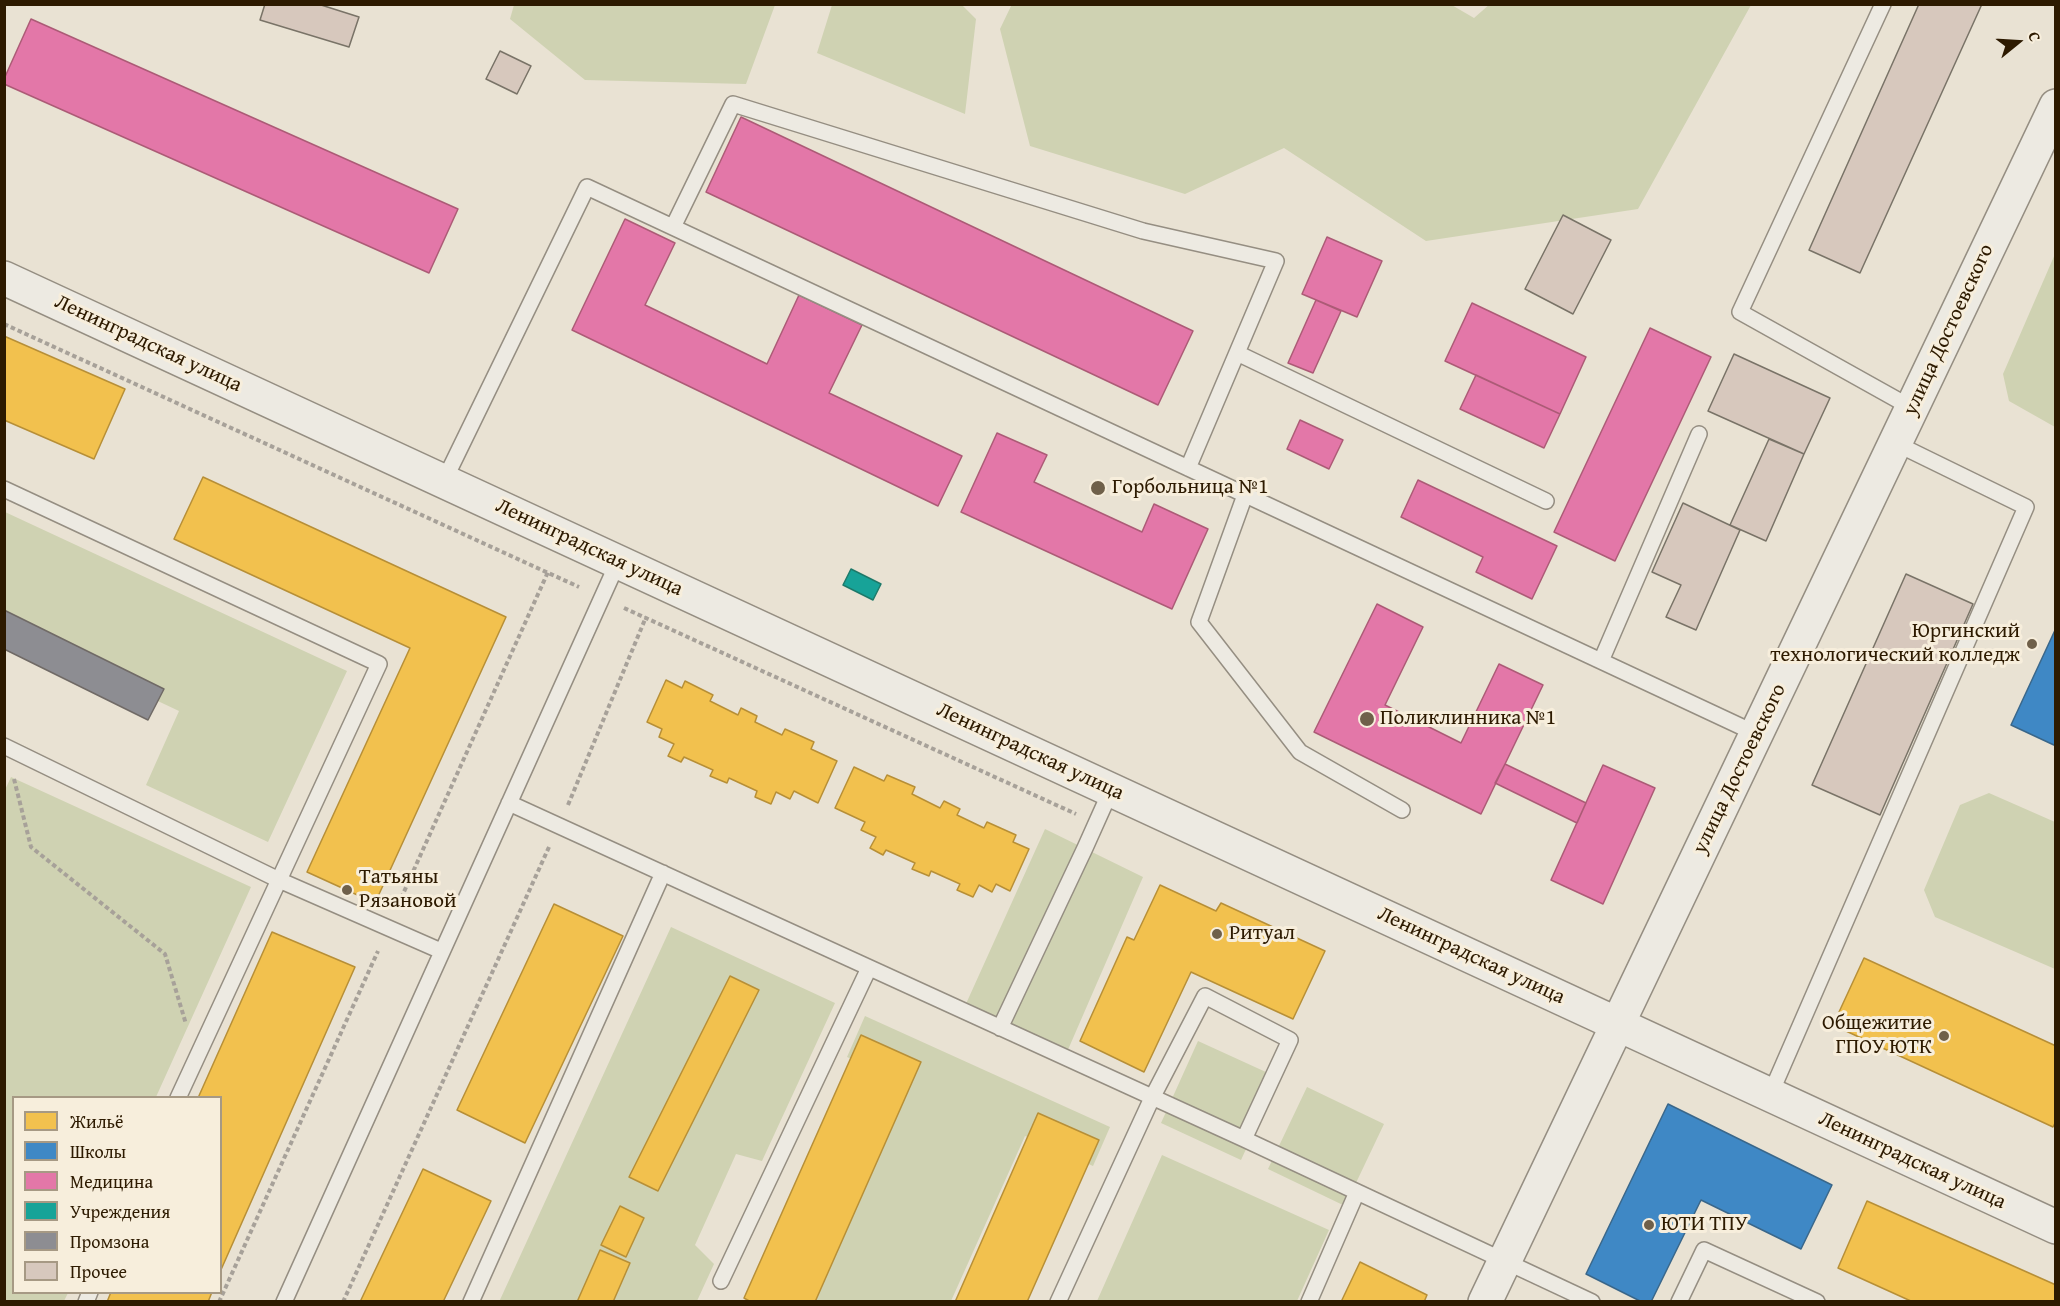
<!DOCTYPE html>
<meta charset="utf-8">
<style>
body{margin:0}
#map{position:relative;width:2060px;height:1306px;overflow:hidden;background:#e9e2d3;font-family:"Gentium Book Plus",serif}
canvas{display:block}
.frame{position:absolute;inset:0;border:6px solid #2d1a00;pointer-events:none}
.legend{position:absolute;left:12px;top:1096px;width:210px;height:198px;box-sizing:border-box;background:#f7eedc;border:2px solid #a69984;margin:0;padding:8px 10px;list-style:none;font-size:18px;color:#2d1a00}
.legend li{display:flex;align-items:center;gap:12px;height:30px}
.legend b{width:30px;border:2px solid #a69984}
.north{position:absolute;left:1988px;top:12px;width:60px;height:60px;-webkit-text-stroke:4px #f7eedc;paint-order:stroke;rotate:72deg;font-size:16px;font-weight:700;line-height:24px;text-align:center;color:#2d1a00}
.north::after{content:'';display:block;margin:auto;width:21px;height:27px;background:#2d1a00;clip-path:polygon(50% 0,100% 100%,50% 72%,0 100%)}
</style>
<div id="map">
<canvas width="2060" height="1306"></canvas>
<div class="frame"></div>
<ul class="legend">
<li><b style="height:16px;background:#f2c14e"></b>Жильё</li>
<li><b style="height:16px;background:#3f88c5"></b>Школы</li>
<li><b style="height:16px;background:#e377a8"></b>Медицина</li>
<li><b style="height:16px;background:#17a398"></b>Учреждения</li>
<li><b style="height:16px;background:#8d8d92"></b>Промзона</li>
<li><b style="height:16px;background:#d7c8bd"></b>Прочее</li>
</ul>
<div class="north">С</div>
</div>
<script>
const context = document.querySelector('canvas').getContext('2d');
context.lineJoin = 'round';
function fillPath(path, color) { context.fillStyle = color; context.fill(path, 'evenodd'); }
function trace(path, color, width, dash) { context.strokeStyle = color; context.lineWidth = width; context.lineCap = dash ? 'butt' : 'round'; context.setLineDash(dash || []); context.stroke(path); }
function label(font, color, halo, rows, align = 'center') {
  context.font = font + ' "Gentium Book Plus",serif'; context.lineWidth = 6; context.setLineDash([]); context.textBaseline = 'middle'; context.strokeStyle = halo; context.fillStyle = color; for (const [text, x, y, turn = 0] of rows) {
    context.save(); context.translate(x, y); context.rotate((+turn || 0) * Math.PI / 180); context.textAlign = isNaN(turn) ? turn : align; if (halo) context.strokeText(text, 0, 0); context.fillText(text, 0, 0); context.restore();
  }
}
fillPath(new Path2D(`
 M1012,4h438l24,14 16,-14 261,1 -113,204 -212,32 -142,-93 -99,46 -155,-48 -30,-117z
 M514,5v-1l261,1 -29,79 -161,-4 -75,-61z
 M832,5h130l14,14 -11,95 -148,-61z
 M2055,254v173l-46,-26 -6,-27z
 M5,512l342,159 -79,171 -122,-57 33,-74 -174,-82z
 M11,777l240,110 -95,210 -142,1v194l54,1 -4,8h-59l-1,-509z
 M1989,793l66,29v147l-120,-52 -11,-27 36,-85z
 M1045,829l98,48 -76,175 -102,-46z
 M671,927l164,76 -73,158 -26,-7 -41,91 19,19 -17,37 -198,1z
 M865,1016l245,111 -17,39 -68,-30 -74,165 -139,1 97,-218 -62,-27z
 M1198,1041l81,37 -38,82 -80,-37z
 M1307,1087l77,37 -39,82 -77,-37z
 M1162,1155l167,75 -32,71h-200z`), '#cfd2b2');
const homes = new Path2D(`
 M4,336l121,53 -31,70 -90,-39z
 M203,477l303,140 -131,286 -68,-31 103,-224 -236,-109z
 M666,680l16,8 3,-7 28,14 -3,6 28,14 3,-7 16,8 -2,6 27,13 3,-6 29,13 -3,7 26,12 -19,42 -24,-12 -4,8 -14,-7 -5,12 -16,-7 2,-6 -28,-13 -2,5 -17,-7 3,-6 -29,-13 -3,5 -13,-6 6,-12 -15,-7 3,-8 -15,-7z
 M854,767l30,14 3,-6 28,12 -3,7 28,14 4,-7 16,8 -3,6 27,13 3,-6 29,13 -3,7 16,7 -19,42 -14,-7 -4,8 -13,-7 -6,12 -16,-7 3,-6 -29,-13 -2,5 -17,-7 3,-6 -29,-13 -3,5 -13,-7 6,-11 -15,-7 4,-8 -30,-14z
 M1160,885l56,26 5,-8 104,48 -32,68 -102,-47 -47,100 -64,-31 47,-104 7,3z
 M554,904l69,32 -98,207 -68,-33z
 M272,932l83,35 -135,305v-174h-22z
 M1864,958l192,88v75l-3,6 -220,-102z
 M730,976l29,14 -101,201 -29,-14z
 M861,1035l60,27 -106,240h-64l-7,-4z
 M1038,1113l61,27 -72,162h-72z
 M423,1169l68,32 -48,101h-83z
 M1867,1201l189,84v17h-143l-75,-34z
 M620,1206l24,12 -18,39 -25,-12z
 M600,1250l30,13 -17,39h-36z
 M1360,1262l67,33 -3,7h-83z
 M111,1292h101l-4,10h-101z`);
fillPath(homes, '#f2c14e');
trace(homes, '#b78f37', 1.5);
const schools = new Path2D(`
 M2056,628v118l-45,-21z
 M1668,1104l164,81 -31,64 -100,-49 -50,102h-9l-56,-28z`);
fillPath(schools, '#3f88c5');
trace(schools, '#3a678a', 1.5);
const health = new Path2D(`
 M31,19l427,190 -29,64 -425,-189v-5z
 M741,117l452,214 -35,74 -452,-213z
 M625,219l50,24 -30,62 122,59 32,-69 63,30 -33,68 133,63 -24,50 -366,-176z
 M1327,237l55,24 -25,56 -55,-23z
 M1316,300l25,11 -28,62 -25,-10z
 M1472,303l114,54 -26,57 -115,-53z
 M1650,328l61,29 -96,204 -61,-29z
 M1476,375l84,39 -16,34 -84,-39z
 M1300,420l43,20 -14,29 -42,-20z
 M997,433l50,22 -13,27 108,50 12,-28 54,25 -36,80 -211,-97z
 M1418,480l139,66 -25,53 -56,-27 7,-15 -82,-40z
 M1377,604l46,23 -38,78 76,38 38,-79 44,21 -62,129 -167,-82z
 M1505,764l81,39 -9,20 -82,-40z
 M1603,765l52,23 -52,116 -52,-24z`);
fillPath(health, '#e377a8');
trace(health, '#ac5b76', 1.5);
const public = new Path2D(`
 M851,569l30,15 -8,16 -30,-15z`);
fillPath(public, '#17a398');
trace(public, '#1e7a6a', 1.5);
const industry = new Path2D(`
 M4,610l160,79 -16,31 -144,-71z`);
fillPath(industry, '#8d8d92');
trace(industry, '#706a66', 1.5);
const building = new Path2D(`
 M265,4h53l41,13 -10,30 -89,-27z
 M1919,4h63l-122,269 -51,-23z
 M500,51l31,15 -14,28 -31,-15z
 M1563,215l48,25 -38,74 -48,-25z
 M1734,354l96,44 -26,56 -96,-43z
 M1769,439l35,15 -38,87 -36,-16z
 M1683,503l57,27 -44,100 -30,-13 15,-32 -29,-13z
 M1906,574l67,30 -93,211 -68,-30z`);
fillPath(building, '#d7c8bd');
trace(building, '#797367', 1.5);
const service = new Path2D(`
 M1883,4l-143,308 172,96
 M673,227l60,-123 410,127 133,30 -88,207
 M1237,353l309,148
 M444,481l143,-294 1170,547
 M4,489l375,175 -201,434
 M1245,495l-46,127 101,130 102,58
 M1601,661l98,-227
 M4,746l275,134 162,71
 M509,803l735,336 348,163
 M1000,1028l85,-180 26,-58
 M1770,1095l256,-588 -131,-64
 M721,1281l148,-313
 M86,1302l4,-10
 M284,1302l334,-740
 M471,1302l192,-429
 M1058,1302l94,-204 53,-102 85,44 -46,99
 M1309,1302l48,-110
 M1679,1302l25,-52 113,52`);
const tertiary = new Path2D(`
 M4,278l2052,949
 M1485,1302l571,-1196`);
trace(service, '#958e82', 18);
trace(tertiary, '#958e82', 36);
trace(new Path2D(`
 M4,324l575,263
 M624,608l452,206
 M14,779l17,68 134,107 21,70
 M568,805l78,-188
 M398,905l150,-333
 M219,1302l159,-351
 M343,1302l206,-455`), '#a7a199', 4, [4.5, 3]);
trace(service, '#edeae2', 15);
trace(tertiary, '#edeae2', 33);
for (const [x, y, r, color] of [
 [1098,488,8,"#6f604a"],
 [2032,644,6,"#6f604a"],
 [1367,719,8,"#6f604a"],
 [347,890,6,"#6f604a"],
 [1217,934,6,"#6f604a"],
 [1944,1036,6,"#6f604a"],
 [1649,1225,6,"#6f604a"]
]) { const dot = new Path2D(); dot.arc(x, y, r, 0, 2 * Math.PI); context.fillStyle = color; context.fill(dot); trace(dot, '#f7eedc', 2); }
label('21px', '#2d1a00', '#f7eedc', [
 ["улица Достоевского",1949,330,-65],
 ["Ленинградская улица",148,344,25],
 ["Ленинградская улица",589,548,25],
 ["Ленинградская улица",1030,752,25],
 ["улица Достоевского",1740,769,-64],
 ["Ленинградская улица",1471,956,25],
 ["Ленинградская улица",1912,1161,25]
]);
label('21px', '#2d1a00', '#f7eedc', [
 ["Горбольница №1",1112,488],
 ["Юргинский",2020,632,"right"],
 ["технологический колледж",2020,656,"right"],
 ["Поликлинника №1",1380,719],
 ["Татьяны",359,878],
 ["Рязановой",359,902],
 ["Ритуал",1229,934],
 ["Общежитие",1932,1024,"right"],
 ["ГПОУ ЮТК",1932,1048,"right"],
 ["ЮТИ ТПУ",1661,1225]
], 'left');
</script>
